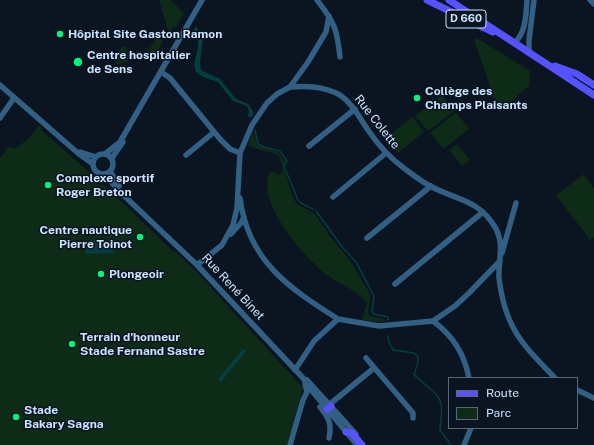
<!DOCTYPE html>
<meta charset="utf-8">
<style>
body{margin:0}
#map{position:relative;width:594px;height:445px;overflow:hidden;background:#0b1421;font-family:"Public Sans",sans-serif}
canvas{display:block}
.legend{position:absolute;left:448px;top:377px;width:130px;height:52px;box-sizing:border-box;background:#0b1421;border:1px solid #58677a;margin:0;padding:5px 7px;list-style:none;font-size:12px;color:#cbe4ff}
.legend li{display:flex;align-items:center;gap:8px;height:20px}
.legend b{width:20px;border:1px solid #58677a}
</style>
<div id="map">
<canvas width="594" height="445"></canvas>
<ul class="legend">
<li><b style="height:5px;background:#5652ff"></b>Route</li>
<li><b style="height:11px;background:#0e2b18"></b>Parc</li>
</ul>
</div>
<script>
const context = document.querySelector('canvas').getContext('2d');
context.lineJoin = 'round';
function fillPath(path, color) { context.fillStyle = color; context.fill(path, 'evenodd'); }
function trace(path, color, width, dash) { context.strokeStyle = color; context.lineWidth = width; context.lineCap = dash ? 'butt' : 'round'; context.setLineDash(dash || []); context.stroke(path); }
function label(font, color, halo, rows, align = 'center') {
  context.font = font + ' "Public Sans",sans-serif'; context.lineWidth = 3; context.setLineDash([]); context.textBaseline = 'middle'; context.strokeStyle = halo; context.fillStyle = color; for (const [text, x, y, turn = 0] of rows) {
    context.save(); context.translate(x, y); context.rotate((+turn || 0) * Math.PI / 180); context.textAlign = isNaN(turn) ? turn : align; if (halo) context.strokeText(text, 0, 0); context.fillText(text, 0, 0); context.restore();
  }
}
fillPath(new Path2D(`
 M159,0h11l14,13 -8,14 -3,-1 -2,4 2,2 -3,5z
 M477,38l53,33 -1,15 -30,26 -25,-72z
 M156,39h5l2,3 -7,12 -20,5 12,-8z
 M126,46l3,13 -3,3 -10,3 -1,-6 7,-12z
 M442,95l12,16 -26,20 -13,-15z
 M456,112l13,17 -26,20 -13,-16z
 M412,117l12,15 -26,21 -12,-15z
 M39,125l4,3 -2,2 54,47 -2,3 7,6 3,-2 71,68 1,-1 21,20 107,117 -16,57h-287v-287l9,-12 6,3 14,-11z
 M253,130l4,15 21,7 7,9 -2,4 10,33 4,6 18,10 16,24 18,21 21,35 -2,21 16,4 2,3 -24,-2 5,-17c-12,-15 -26,-17 -40,-28 -22,-17 -70,-71 -58,-101l3,-3 8,4 3,-4 -4,-16 -31,-9z
 M457,144l13,16 -8,6 -13,-16z
 M584,174l10,14v49l-4,3 -34,-45z`), '#0e2b18');
fillPath(new Path2D(`
 M196,26l7,12 -3,25 1,7 19,9 16,20 12,5 6,9 -3,5 -3,-2 1,-5 -2,-5 -14,-5 -15,-19 -15,-5 -7,-5c-6,-16 9,-21 -2,-42z
 M113,240v13l-27,1 -1,-12z
 M243,349l3,2 -25,31 -3,-3z`), '#053e40');
trace(new Path2D(`
 M255,130l3,14 6,3 16,4 7,10 -3,5 14,34 3,3 12,6
 M316,211l27,37 13,14 18,34 -2,15 2,3 14,3v3
 M388,336l1,6 4,8 21,3 4,4v6l-4,11c4,6 9,8 14,13 19,14 13,23 12,43l11,15`), '#053e40', 1.5);
trace(new Path2D(`
 M317,0c18,23 20,29 23,57
 M590,0l4,4
 M514,43c12,-9 12,-29 13,-43
 M529,53v-13l5,-40
 M161,72l9,6 50,61 10,10 10,4
 M0,85l79,69 14,10
 M290,87c17,-1 34,-1 50,8 13,9 19,22 28,35 10,15 22,28 37,39 8,6 17,13 25,17 26,14 48,13 65,41 10,17 3,33 4,51 6,50 23,66 56,100
 M0,118l14,-20
 M309,146l46,-37
 M80,152l16,5
 M93 164a10 10 0 1 1 20 0a10 10 0 1 1-20 0Z
 M105,154l15,-12 82,-142
 M186,155l28,-23
 M112,158l11,-16
 M110,171l9,15
 M105,174l12,15 80,76 106,113 5,8 49,59
 M333,197l53,-44
 M240,198c8,63 49,90 98,121
 M231,234l10,-11 3,-6
 M367,238l64,-52
 M502,253l14,-50
 M197,265l25,-20 11,-20 4,-17 3,-55 12,-28 15,-22 10,-9 13,-7 18,-25 18,-30 3,-16
 M395,284l88,-72
 M433,321c20,15 31,32 36,57
 M366,358l47,55v5
 M295,370l19,-29 24,-22 41,7 54,-5 22,-15 14,-13 31,-32
 M307,380l49,54
 M577,390l17,8
 M330,404l44,-36
 M320,407c9,11 12,17 9,31
 M290,445l13,-45 4,-8 -2,-8
 M464,445l7,-17`), '#326084', 5.5);
trace(new Path2D(`
 M427,0l66,32
 M449,0l145,95
 M555,66l22,8 17,11
 M327,409l4,-3
 M346,432l6,1 10,12`), '#5652ff', 7);
for (const [x, y, r, color] of [
 [60,34,4,"#00f67b"],
 [78,62,5,"#00f67b"],
 [417,98,4,"#00f67b"],
 [48,185,4,"#00f67b"],
 [140,237,4,"#00f67b"],
 [101,274,4,"#00f67b"],
 [72,344,4,"#00f67b"],
 [16,417,4,"#00f67b"]
]) { const dot = new Path2D(); dot.arc(x, y, r, 0, 2 * Math.PI); context.fillStyle = color; context.fill(dot); trace(dot, '#0b1421', 1.5); }
for (const [x, y, w] of [
 [466,19,40]
]) { const box = new Path2D(); box.roundRect(x - w / 2, y - 9, w, 18, 3); context.fillStyle = '#0b1421'; context.fill(box); trace(box, '#cbe4ff', 1); }
label('bold 11px', '#cbe4ff', null, [
 ["D 660",466,19]
]);
label('bold 12px', '#cbe4ff', '#0b1421', [
 ["Hôpital Site Gaston Ramon",68,34],
 ["Centre hospitalier",87,55],
 ["de Sens",87,69],
 ["Collège des",425,91],
 ["Champs Plaisants",425,105],
 ["Complexe sportif",56,178],
 ["Roger Breton",56,192],
 ["Centre nautique",132,230,"right"],
 ["Pierre Toinot",132,244,"right"],
 ["Plongeoir",109,274],
 ["Terrain d'honneur",80,337],
 ["Stade Fernand Sastre",80,351],
 ["Stade",24,410],
 ["Bakary Sagna",24,424]
], 'left');
label('12px', '#cbe4ff', '#0b1421', [
 ["Rue Colette",377,122,52],
 ["Rue René Binet",233,287,47]
]);
</script>
